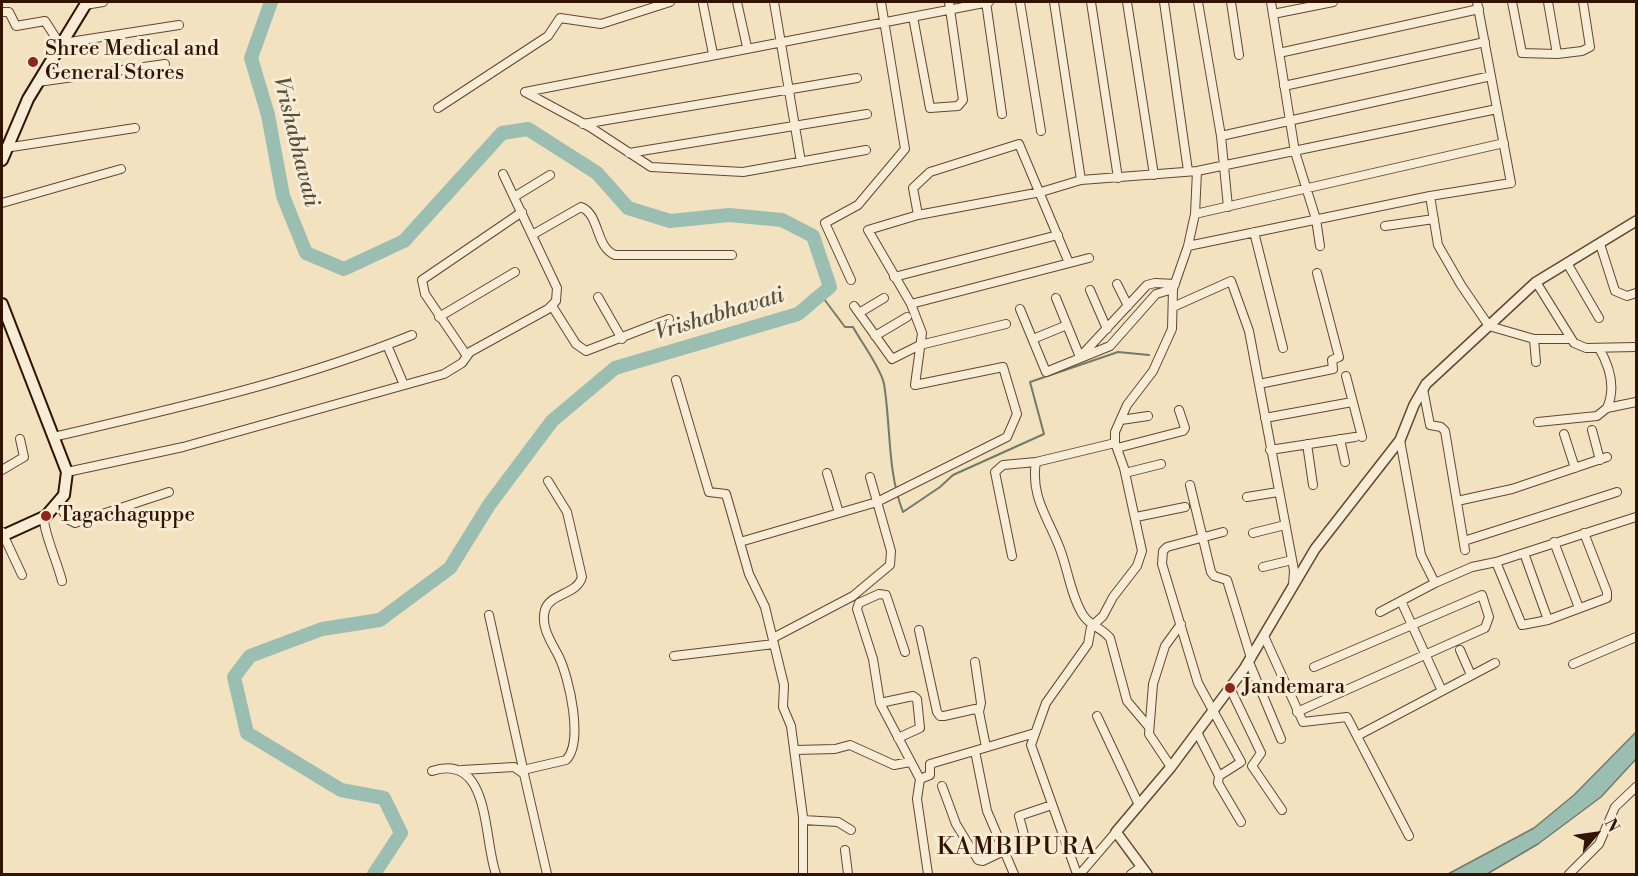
<!DOCTYPE html>
<style>
body{margin:0}
#map{position:relative;width:1638px;height:876px;overflow:hidden;background:#f3e2bf;font-family:"Libre Bodoni",serif}
canvas{display:block}
.frame{position:absolute;inset:0;border:3px solid #311300;pointer-events:none}
.north{position:absolute;left:1566px;top:804px;width:60px;height:60px;-webkit-text-stroke:4px #f7ecd5;paint-order:stroke;rotate:61deg;font-size:16px;font-weight:700;line-height:24px;text-align:center;color:#311300}
.north::after{content:'';display:block;margin:auto;width:21px;height:27px;background:#311300;clip-path:polygon(50% 0,100% 100%,50% 72%,0 100%)}
</style>
<div id="map">
<canvas width="1638" height="876"></canvas>
<div class="frame"></div>
<div class="north">N</div>
</div>
<script>
const context = document.querySelector('canvas').getContext('2d');
context.lineJoin = 'round';
function fillPath(path, color) { context.fillStyle = color; context.fill(path, 'evenodd'); }
function trace(path, color, width, dash) { context.strokeStyle = color; context.lineWidth = width; context.lineCap = dash ? 'butt' : 'round'; context.setLineDash(dash || []); context.stroke(path); }
function label(font, color, halo, rows, align = 'center') {
  context.font = font + ' "Libre Bodoni",serif'; context.lineWidth = 6; context.setLineDash([]); context.textBaseline = 'middle'; context.strokeStyle = halo; context.fillStyle = color; for (const [text, x, y, turn = 0] of rows) {
    context.save(); context.translate(x, y); context.rotate((+turn || 0) * Math.PI / 180); context.textAlign = isNaN(turn) ? turn : align; if (halo) context.strokeText(text, 0, 0); context.fillText(text, 0, 0); context.restore();
  }
}
const water = new Path2D(`
 M1636,732v27l-35,38 -63,47 -51,30h-39l86,-46 40,-33z`);
fillPath(water, '#9bbeb2');
trace(water, '#717a6b', 1.5);
trace(new Path2D(`
 M821,295l24,32h8c8,15 28,41 31,57 7,42 3,87 19,128l37,-25 13,-12 91,-41 -14,-52 88,-30 31,3`), '#717a6b', 2);
trace(new Path2D(`
 M271,2l-20,56 17,57 15,81 23,57 38,16 60,-28 98,-108 26,-4 69,44 31,35 42,13 59,-6 53,5 31,16 17,51 -32,27 -183,54 -63,53 -63,84 -39,63 -70,52 -58,9 -72,27 -16,21 13,56 94,57 43,8 17,35 -27,41`), '#9bbeb2', 14);
const minor = new Path2D(`
 M737,2l10,45
 M774,2l27,160
 M986,2l16,112
 M1020,2l21,129
 M1054,2l27,178
 M1091,2l27,176
 M1127,2l27,173
 M1164,2l24,169
 M1198,2l23,134 7,71
 M1231,2l8,53
 M1271,2l24,150 21,67 4,27
 M1512,2l10,51 35,1 -9,-52
 M703,4l10,50
 M85,5l18,-3
 M2,12h7l7,14 29,-5 16,25
 M1273,14l60,-12
 M913,17l17,91 28,-2 5,-6 -14,-98
 M63,43l116,-18
 M1279,53l200,-44
 M1557,54l25,-3 8,-4 -7,-45
 M38,82l127,-18
 M1284,86l201,-44
 M438,108l110,-72 12,-18 41,6 69,-22
 M583,124l274,-46
 M1221,136l270,-60
 M5,148l130,-20
 M866,150l-123,22 -92,-5 -61,-40 -65,-35 464,-90
 M629,153l238,-39
 M1430,196l8,49 23,40 28,41 45,13
 M514,197l36,-22
 M2,203l119,-34
 M1195,214l309,-71
 M918,215l-5,-27 17,-16 89,-28 50,119
 M1385,226l49,-7
 M1254,232l29,116
 M532,235l49,-28c19,7 14,40 34,48h117
 M1600,244l15,47 12,5 9,-3
 M1188,246l242,-50 81,-13 -34,-181
 M1089,258l-178,46 -43,-74 50,-15 123,-23 40,-12 116,-9 300,-62
 M1567,263l32,55
 M894,277l164,-42
 M851,280l-26,-57 33,-18 47,-56 -24,-147
 M1536,282l38,61 12,5 50,-1
 M1117,284l11,22
 M1090,290l17,39
 M598,297l24,42
 M1056,298l24,59 67,-72 8,-2 20,1
 M552,306l24,38 10,7 83,-32
 M854,306l38,53 28,-14 86,-21
 M1173,307l58,-26 18,50 45,239 -1,15
 M1020,309l26,63 64,-26 46,-52 17,-5
 M859,313l25,-15
 M439,317l76,-45
 M875,336l32,-19
 M1033,339l34,-14
 M387,345l17,40
 M1599,348c11,19 17,40 8,60
 M467,356l-42,-62 -3,-14 100,-68
 M1536,362l-2,-23h36
 M1346,376l16,61
 M676,380l33,112 17,2 23,80 16,33 19,78 -1,22 8,19 12,91v57
 M1259,384l74,-15 -1,-9 7,-3 -22,-84
 M1423,389l7,36 11,2 4,4 20,119
 M1265,418l87,-16
 M1121,420l27,-4
 M1538,422l59,-6 10,-8 29,-6
 M1592,430l8,30
 M1564,434l11,34
 M54,437c121,-29 242,-55 358,-102
 M1340,439l5,23
 M1400,440l21,115 14,28 37,-16 24,-5 140,-45
 M1115,443l-79,19c-6,35 13,57 24,87 8,21 11,47 23,66 8,12 18,12 27,23l17,63 22,26
 M1307,444l6,41
 M1117,448l66,-17 2,-3 -6,-18
 M1270,450l85,-13
 M2,470l22,-13 -4,-18
 M67,472l116,-25 261,-73 18,-11 8,-11 78,-43 8,-8 1,-13 -54,-114
 M827,473l12,40
 M1125,473l36,-9
 M1190,485l21,87 3,4 13,4 24,78
 M1247,497l31,-5
 M1457,501l55,-12 95,-32
 M57,503l12,17 6,3 94,-31
 M44,516c-2,12 14,48 18,65
 M1136,517l49,-10
 M2,532l20,43
 M1253,533l32,-8
 M1464,541l153,-49
 M740,542l137,-40 130,-65 10,-23 -14,-47 -88,18 7,-52 -11,-29
 M1554,542l25,66
 M1524,553l24,67
 M1012,556l-17,-84 8,-7 33,-3
 M1496,562l26,63 26,-5 59,-22v-6l-23,-59
 M1263,567l29,-7
 M1401,601l41,90
 M1380,612l55,-29
 M489,615l35,158
 M919,630l18,82 3,4h4l31,-7 4,3 7,35
 M1264,636l39,86 44,-5 62,119
 M773,638l80,-42 37,-31 1,-14 -21,-74
 M1460,650l11,25
 M905,652l-19,-57 -7,-1 -20,9 -2,6 16,50 7,44 40,76 10,-4v-11l105,-31
 M674,656l100,-12
 M975,662l6,41 -2,9
 M1249,662l32,77
 M1573,664l63,-27
 M1230,688l31,65 -9,13 30,44
 M880,703l33,-7 4,3 3,29 -22,10
 M1297,712l188,-84 4,-11 -7,-22 -168,72
 M1097,716l42,89
 M1197,732l22,44 22,-14 -43,-79 -36,-119 1,-13 4,-4 56,-15
 M1357,736l138,-73
 M795,750l40,-1 15,-4 44,20 16,-3
 M975,751l12,60 27,63
 M1171,767l-22,-33 4,-50 12,-38 16,-22
 M462,770l52,-3 10,7 23,100
 M523,770l43,-10c18,-18 3,-82 -7,-103 -7,-14 -19,-30 -14,-47 5,-17 32,-15 37,-33l-15,-65 -19,-31
 M432,771c59,-19 51,68 64,103
 M1219,776l-1,7 23,39
 M920,779l-3,20 11,75
 M942,786l14,38 22,36 5,1 21,-10
 M803,820l35,2 13,8
 M1024,835l-5,-19 33,-11
 M845,850l3,24
 M1077,874l-46,-129 15,-42 42,-59 3,-17 12,-11 10,-19 24,-31 5,-15 -18,-83 -9,-25v-11l12,-27 26,-34 19,-42 1,-40 15,-43 7,-32 2,-43
 M1080,874l36,-42
 M1131,874l10,-7
 M1569,874l30,-30 16,-37 21,-20`);
const tertiary = new Path2D(`
 M1147,874l-31,-42 55,-65 73,-98 71,-120 85,-109 14,-35 12,-21 110,-102 100,-61`);
const secondary = new Path2D(`
 M2,160l26,-61 59,-97
 M2,304l65,168 -3,23 -18,21 -44,20`);
trace(minor, '#624730', 10);
trace(tertiary, '#624730', 12);
trace(secondary, '#311300', 14);
trace(minor, '#f7ecd5', 8);
trace(tertiary, '#f7ecd5', 9);
trace(secondary, '#f7ecd5', 10);
for (const [x, y, r, color] of [
 [33,62,6,"#8f2418"],
 [46,516,6,"#8f2418"],
 [1230,688,6,"#8f2418"]
]) { const dot = new Path2D(); dot.arc(x, y, r, 0, 2 * Math.PI); context.fillStyle = color; context.fill(dot); trace(dot, '#f7ecd5', 2); }
label('21px', '#311300', '#f7ecd5', [
 ["Shree Medical and",45,50],
 ["General Stores",45,74],
 ["Tagachaguppe",58,516],
 ["Jandemara",1242,688]
], 'left');
label('italic 22px', '#564f3e', '#f7ecd5', [
 ["Vrishabhavati",295,142,76],
 ["Vrishabhavati",720,315,-17]
]);
context.letterSpacing = '1.5px';
label('24px', '#311300', '#f7ecd5', [
 ["KAMBIPURA",1017,848]
]);
context.letterSpacing = '0px';
</script>
